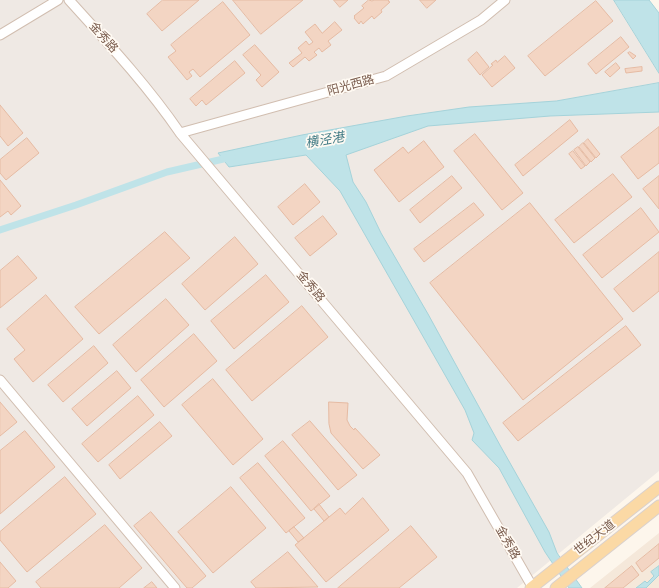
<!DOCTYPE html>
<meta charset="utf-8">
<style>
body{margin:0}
canvas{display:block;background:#fdf6ec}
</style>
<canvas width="659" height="588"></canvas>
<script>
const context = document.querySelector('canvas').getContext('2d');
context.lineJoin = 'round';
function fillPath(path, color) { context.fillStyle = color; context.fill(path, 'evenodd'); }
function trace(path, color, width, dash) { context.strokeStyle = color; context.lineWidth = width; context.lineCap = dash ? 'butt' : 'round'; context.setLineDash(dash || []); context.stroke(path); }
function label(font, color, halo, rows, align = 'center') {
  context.font = font + ' Jost,"Noto Sans SC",sans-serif'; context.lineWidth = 3.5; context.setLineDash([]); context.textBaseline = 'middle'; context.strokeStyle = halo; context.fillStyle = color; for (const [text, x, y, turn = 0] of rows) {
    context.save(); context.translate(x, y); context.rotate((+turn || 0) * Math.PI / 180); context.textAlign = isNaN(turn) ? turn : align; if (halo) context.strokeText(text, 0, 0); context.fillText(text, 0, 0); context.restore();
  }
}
fillPath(new Path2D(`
 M659,533v55h-69z`), '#f5e8da');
fillPath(new Path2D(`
 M0,0h614l45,73v398l-142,117h-517z`), '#efe9e4');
const water = new Path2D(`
 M614,0h35l10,13v60z
 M659,83v29l-109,4 -122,10 -82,29 7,27 13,20 15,31 47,81 73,133 48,85 8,21 25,35h-13l-24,-36 -46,-84 -27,-28 2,-7 -9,-23 -125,-219 -34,-36 -77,12 -11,-14 84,-18 105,-19 62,-9 87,-6z
 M659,566v9l-13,13h-10l9,-7 2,2 7,-7 -3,-4z`);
fillPath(water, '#bfe3e8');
trace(water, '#a5d3da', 1);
trace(new Path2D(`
 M0,230l76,-25 91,-33 65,-15`), '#bfe3e8', 7);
const building = new Path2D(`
 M163,0h36l-37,31 -15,-17z
 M233,0h70l-42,34z
 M334,0h14l-8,7z
 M369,0l3,1 2,-1h15l-1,1 2,1 -9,8 1,2 -8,7 -2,-3 -9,8 -2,-3 -2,3 -5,-6 1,-1 -1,-1 10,-8 -2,-2z
 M420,0h16l-9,8z
 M596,1l17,20 -68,55 -17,-20z
 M223,2l27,33 -50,42 -7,-8 -4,3 3,4 -5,4 -19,-23 8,-6 -5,-6z
 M335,22l7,8 -14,11 3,4 -9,7 -3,-4 -5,4 3,3 -8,6 -4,-4 -12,10 -4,-4 13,-10 -4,-5 8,-7 3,4 4,-3 -8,-10 10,-8 7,9z
 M621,37l8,10 -33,27 -8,-10z
 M255,45l24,27 -17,15 -6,-7 5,-5 -18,-20z
 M477,52l12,15 -9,8 -12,-15z
 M630,52l6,4 -3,3 -5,-6z
 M505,56l10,12 -23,19 -10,-12 11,-10 -2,-1 5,-4 1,2z
 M235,61l10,12 -39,32 -4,-5 -6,6 -6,-7z
 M616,63l4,5 -10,9 -5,-5z
 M642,67v4l-16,2 -1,-4z
 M0,105l23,28 -15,13 -8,-10z
 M570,120l8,11 -55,45 -8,-11z
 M659,127v36l-21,16 -17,-22z
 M475,134l48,59 -21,17 -48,-59z
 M27,138l12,15 -33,27 -6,-7v-13z
 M588,139l12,15 -4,4 -12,-15z
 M424,141l20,26 -45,35 -25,-32 29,-23 5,6z
 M583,143l12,15 -4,4 -12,-15z
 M578,147l12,15 -4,4 -12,-16z
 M573,151l12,15 -4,3 -12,-15z
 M613,174l19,23 -58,46 -19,-23z
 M452,176l10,12 -42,35 -10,-13z
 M659,176v33l-16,-20z
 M0,180l21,26 -10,9 -3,-4 -8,6z
 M305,184l15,18 -27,23 -15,-18z
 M474,203l10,12 -60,47 -10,-13z
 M530,203l93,116 -100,81 -93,-117z
 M641,208l18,24 -57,46 -19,-23z
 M323,216l14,18 -27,22 -15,-18z
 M165,232l25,26 -91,76 -24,-27z
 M235,237l23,27 -53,46 -23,-26z
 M659,252v39l-26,21 -19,-23z
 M18,256l19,22 -37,30v-37z
 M266,275l23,27 -55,47 -23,-28z
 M46,295l37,44 -50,43 -19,-23 11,-9 -18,-21z
 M166,299l23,26 -53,47 -23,-27z
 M302,306l26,31 -76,64 -26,-31z
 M626,326l15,19 -123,96 -15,-18z
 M194,334l23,27 -53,46 -23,-27z
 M94,346l14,17 -45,39 -15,-17z
 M117,371l14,17 -44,38 -15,-17z
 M213,379l50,60 -30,26 -51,-60z
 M138,396l16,19 -56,47 -16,-18z
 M0,402l17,20 -17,14z
 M329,402l19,1 -1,17 3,6 4,4 1,-2 25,27 -17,14 -32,-36 -2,-9z
 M310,421l47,54 -19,15 -46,-55z
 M160,422l12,14 -52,43 -11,-14z
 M25,431l30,36 -55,47v-63z
 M283,441l47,55 -19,15 -46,-55z
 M258,463l47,55 -19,15 -46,-55z
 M65,477l31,37 -69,58 -27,-32v-8z
 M231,487l35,41 -53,45 -35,-41z
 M363,498l26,32 -63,52 -31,-37 45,-37 5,6z
 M319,504l10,13 -5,4 -10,-12z
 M151,512l55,64 -14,12h-5l-53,-62z
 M105,525l37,43 -23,20h-78l-5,-6z
 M411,526l26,31 -38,31h-61z
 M294,527l10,11 -6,4 -9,-11z
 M659,544v14l-17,14 -6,-9z
 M288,552l30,35 -62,1 -5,-6z
 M0,562l16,19 -8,7h-8z
 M632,566l7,9 -16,13h-18z
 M152,582l5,6h-13z`);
fillPath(building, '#f3d5c3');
trace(building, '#e6bba3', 1);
const minor = new Path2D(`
 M69,0c39,43 78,85 111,133l287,340 66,115
 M0,35l58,-35
 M180,133l206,-57 95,-56 24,-20
 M0,380l175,208`);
const major = new Path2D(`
 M531,588l128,-101
 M556,588l103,-82`);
trace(minor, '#d1beb0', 11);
trace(major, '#dad1cd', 13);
trace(minor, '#fff', 9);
trace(major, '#fbd9a5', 11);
label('12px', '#7a5c4d', '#fffaf3', [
 ["金秀路",103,38,48],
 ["阳光西路",351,86,-15],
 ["金秀路",310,287,50],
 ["世纪大道",595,538,-38],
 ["金秀路",507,543,60]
]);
label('italic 13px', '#437c86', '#fffaf3', [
 ["横泾港",325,141,-10]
]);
</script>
